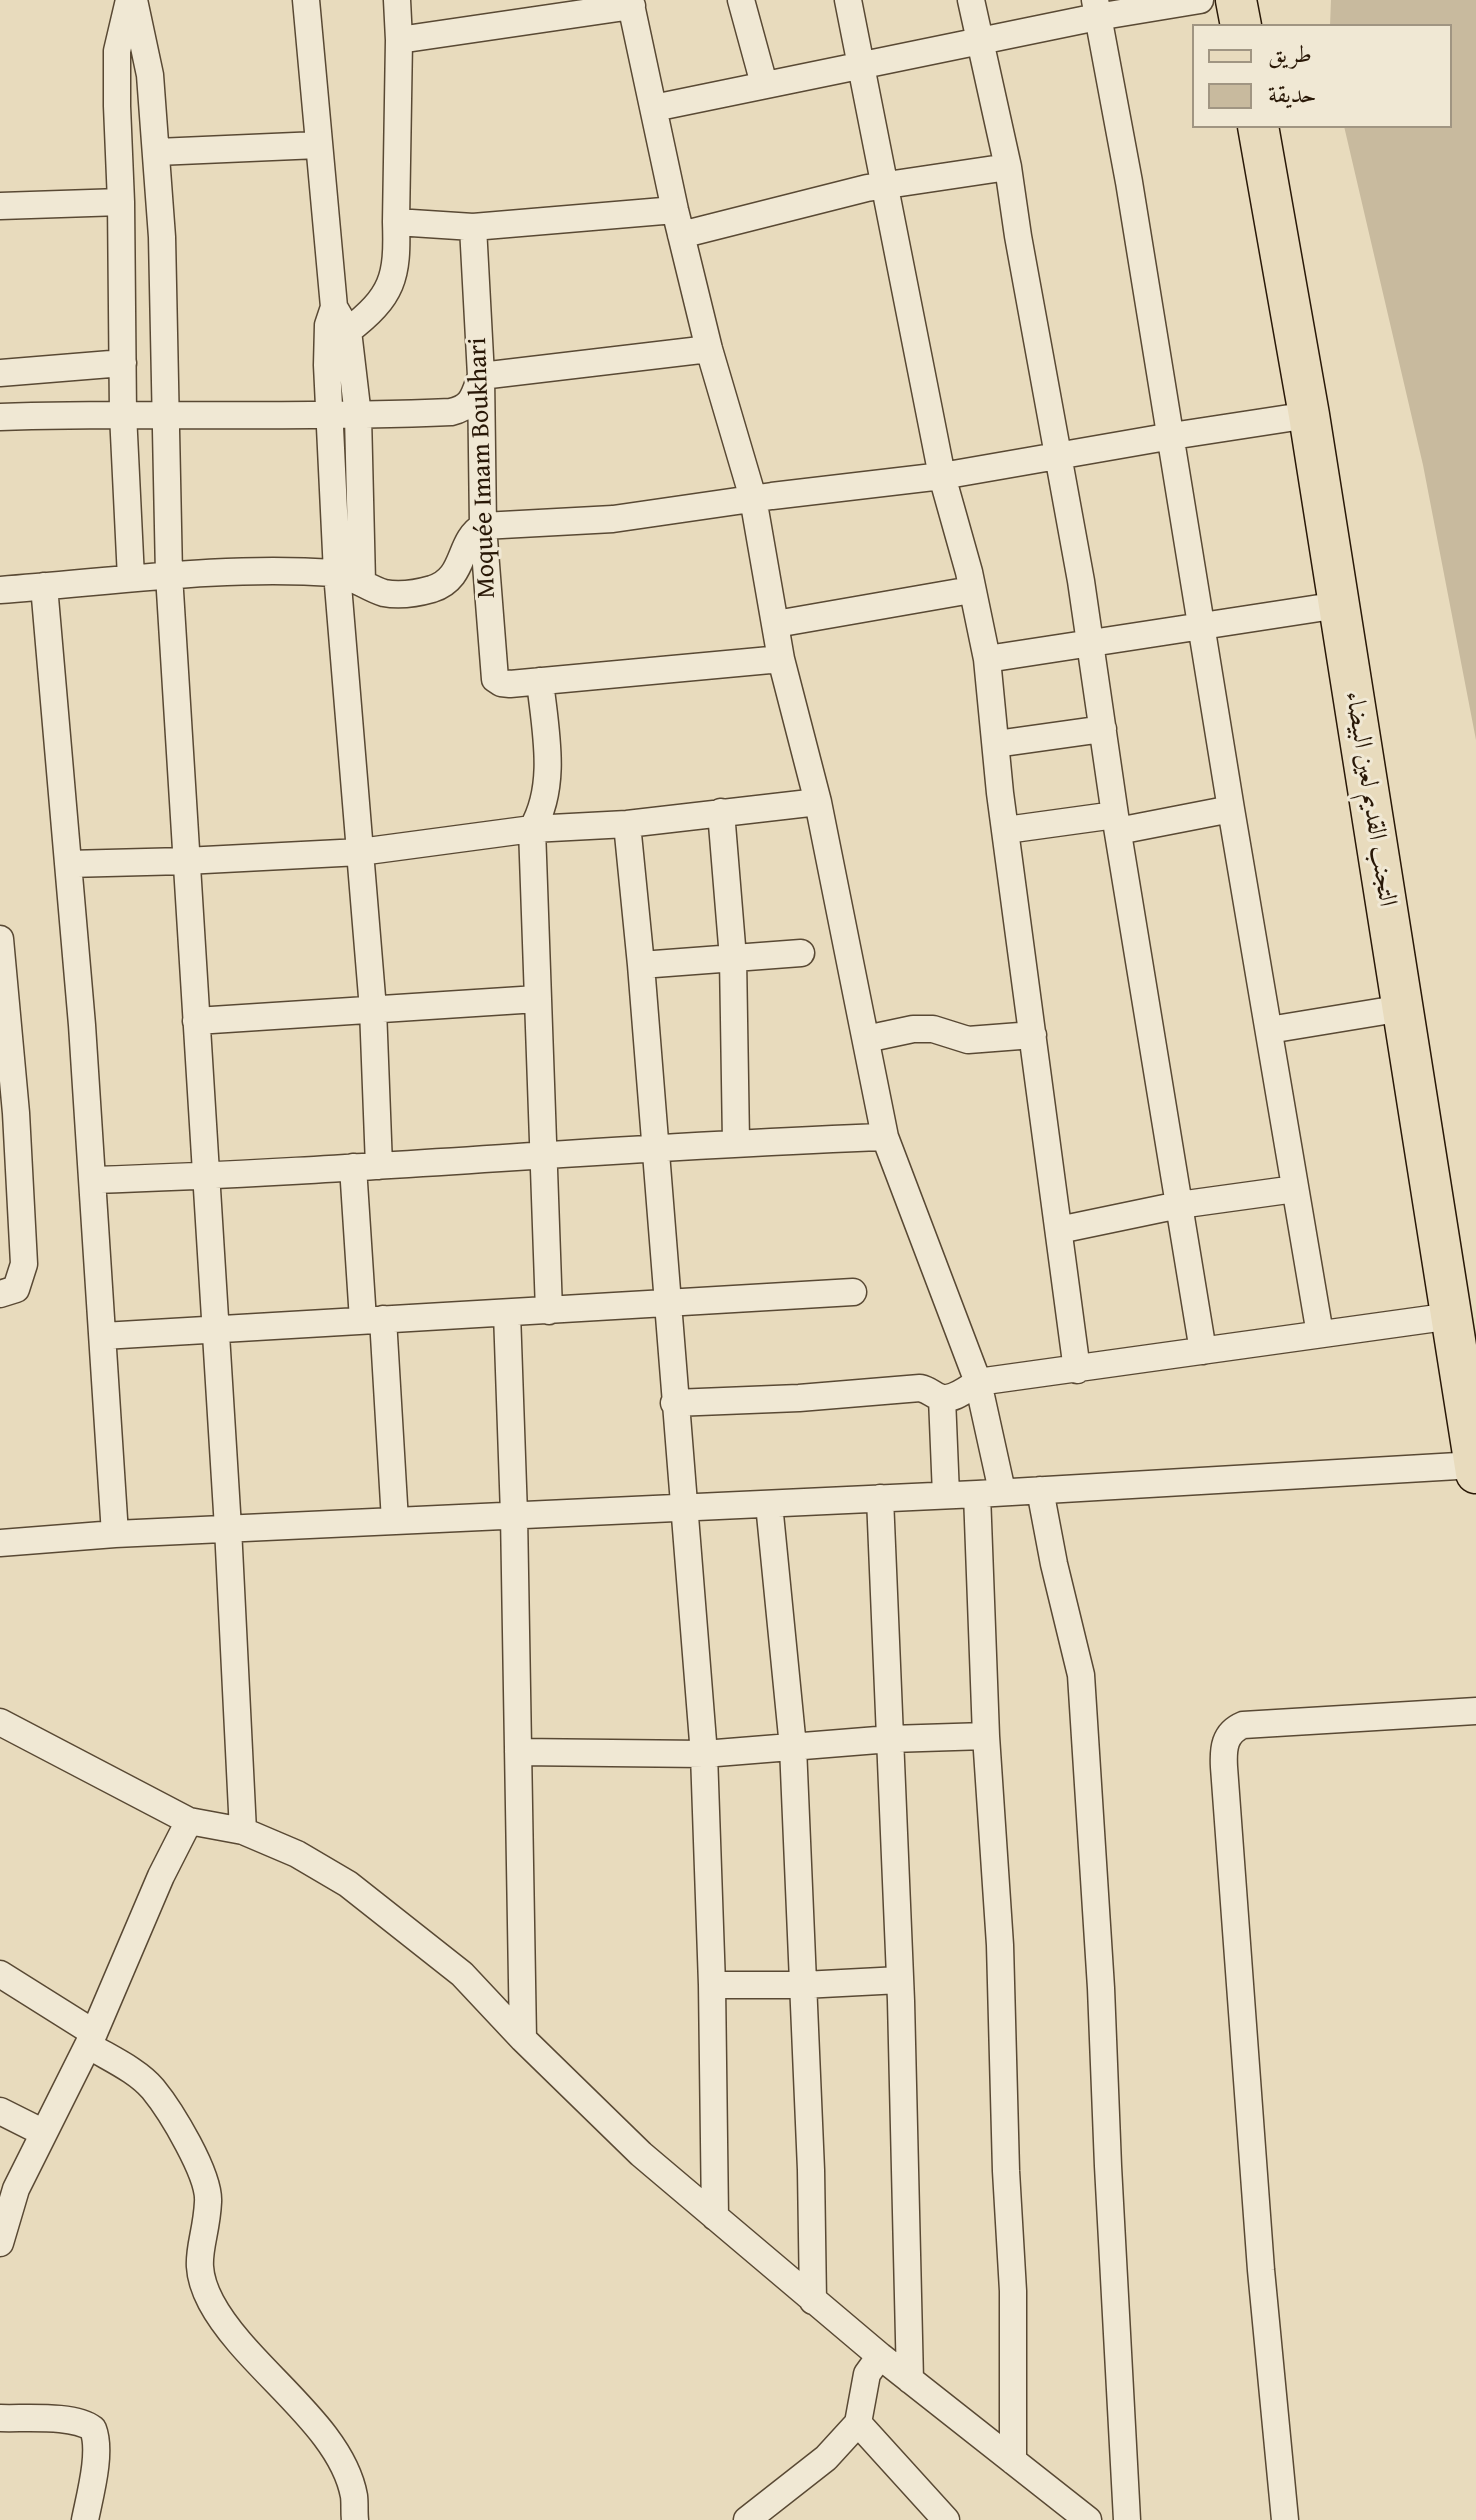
<!DOCTYPE html>
<meta charset="utf-8">
<style>
body{margin:0}
#map{position:relative;width:1476px;height:2520px;overflow:hidden;background:#e8dbbd;font-family:"Gentium Book Plus",Amiri,serif}
canvas{display:block}
.legend{position:absolute;left:1192px;top:24px;width:260px;height:104px;box-sizing:border-box;background:#f0e8d4;border:2px solid #a09582;margin:0;padding:10px 14px;list-style:none;font-size:24px;color:#291807}
.legend li{display:flex;align-items:center;gap:16px;height:40px}
.legend b{width:40px;border:2px solid #a09582}
</style>
<div id="map">
<canvas width="1476" height="2520"></canvas>
<ul class="legend">
<li><b style="height:10px;background:#e8dbbd"></b>طريق</li>
<li><b style="height:22px;background:#c8ba9e"></b>حديقة</li>
</ul>
</div>
<script>
const context = document.querySelector('canvas').getContext('2d');
context.lineJoin = 'round';
function fillPath(path, color) { context.fillStyle = color; context.fill(path, 'evenodd'); }
function trace(path, color, width, dash) { context.strokeStyle = color; context.lineWidth = width; context.lineCap = dash ? 'butt' : 'round'; context.setLineDash(dash || []); context.stroke(path); }
function label(font, color, halo, rows, align = 'center') {
  context.font = font + ' "Gentium Book Plus",Amiri,serif'; context.lineWidth = 6; context.setLineDash([]); context.textBaseline = 'middle'; context.strokeStyle = halo; context.fillStyle = color; for (const [text, x, y, turn = 0] of rows) {
    context.save(); context.translate(x, y); context.rotate((+turn || 0) * Math.PI / 180); context.textAlign = isNaN(turn) ? turn : align; if (halo) context.strokeText(text, 0, 0); context.fillText(text, 0, 0); context.restore();
  }
}
fillPath(new Path2D(`
 M1331,0h145v740l-53,-275 -79,-339h106v-100h-120z`), '#c8ba9e');
const minor = new Path2D(`
 M129,0l-12,51v55l4,96 2,212 8,164
 M134,0l16,75 12,162 7,338 59,953 15,303 54,23 51,30 114,90 61,65 118,115 239,202 208,164
 M306,0l28,307 -6,18 -1,40 10,208 36,436 6,157
 M397,0l2,40 -3,182 77,5 8,149 2,150 12,153 6,4 9,1 271,-25
 M630,0l45,210 34,139 44,149 28,161 37,143 67,335 93,245 24,109
 M741,0l23,84
 M848,0l94,476 27,96 18,87 13,134 77,577
 M971,0l37,167 10,69 63,345 34,234 88,536
 M1095,0l34,182 102,627 89,525
 M399,40l233,-34
 M654,108l443,-91 103,-17
 M157,152l161,-7
 M0,206l121,-4
 M473,227l202,-17
 M681,235l186,-47 141,-21
 M334,307l14,24 10,85 4,166
 M348,331c45,-35 50,-53 48,-109
 M0,373l123,-10
 M0,417c150,-5 300,2 451,-5 22,-5 23,-17 30,-36l228,-27
 M44,586l38,439 33,509
 M0,590c110,-8 223,-25 334,-17 18,2 33,15 50,20 15,3 34,0 48,-4 35,-11 25,-48 51,-63l130,-7 159,-23 170,-20 230,-40 137,-21
 M776,624l195,-34
 M987,659l352,-54
 M540,681c5,48 18,104 -8,148l17,482
 M996,744l107,-15
 M721,812l12,146 3,184
 M627,824l14,141 63,789 8,231 3,232
 M1006,830l109,-15
 M1118,831l113,-22
 M68,864l117,-3 175,-9 172,-23 95,-5 191,-22
 M0,939l16,174 8,151 -8,25 -16,5
 M641,965l160,-12
 M196,1021l341,-22
 M1269,1030l134,-22
 M866,1039l47,-10h20l35,11 65,-5
 M353,1167l10,153
 M93,1180c264,-8 528,-34 792,-43
 M1059,1230l120,-25 116,-16
 M507,1313l7,202 9,524
 M383,1319l12,202
 M103,1336l750,-44
 M942,1398l4,97
 M674,1403l125,-5 121,-10c9,2 12,6 19,9 13,5 28,-8 39,-15l474,-66
 M1040,1490l14,74 27,111 20,313 7,178 19,354
 M977,1494l9,242 14,209 6,226 7,120v170
 M880,1498l21,503 9,379
 M769,1504l24,243 18,423 2,131
 M0,1543l115,-9 862,-40 498,-29
 M0,1722l189,99 54,10
 M518,1752l186,2 186,-15 96,-3
 M0,1974l94,59
 M712,1985h91l97,-5
 M88,2045c21,13 49,25 65,44 18,22 57,86 55,113 -2,43 -19,58 3,100 35,66 130,122 143,194 1,8 0,16 1,24
 M0,2111l44,22
 M0,2243l16,-54 78,-156 67,-157 28,-55
 M0,2418c24,1 74,-4 93,11 9,23 -3,66 -8,91
 M858,2423l88,97
 M747,2520l79,-62 32,-35 9,-49 13,-18
 M1285,2520l-24,-250 -37,-503c-1,-18 0,-34 19,-42l233,-14`);
const primary = new Path2D(`
 M1236,0l5,26
 M1258,126l51,289 167,1058`);
trace(minor, '#594934', 29);
trace(primary, '#291807', 43);
trace(minor, '#f0e8d4', 26);
trace(primary, '#e8dbbd', 40);
label('26px', '#291807', '#f0e8d4', [
 ["Moquée Imam Boukhari",483,468,-92],
 ["التجنب القديم لعين البيضاء",1370,799,81]
]);
</script>
